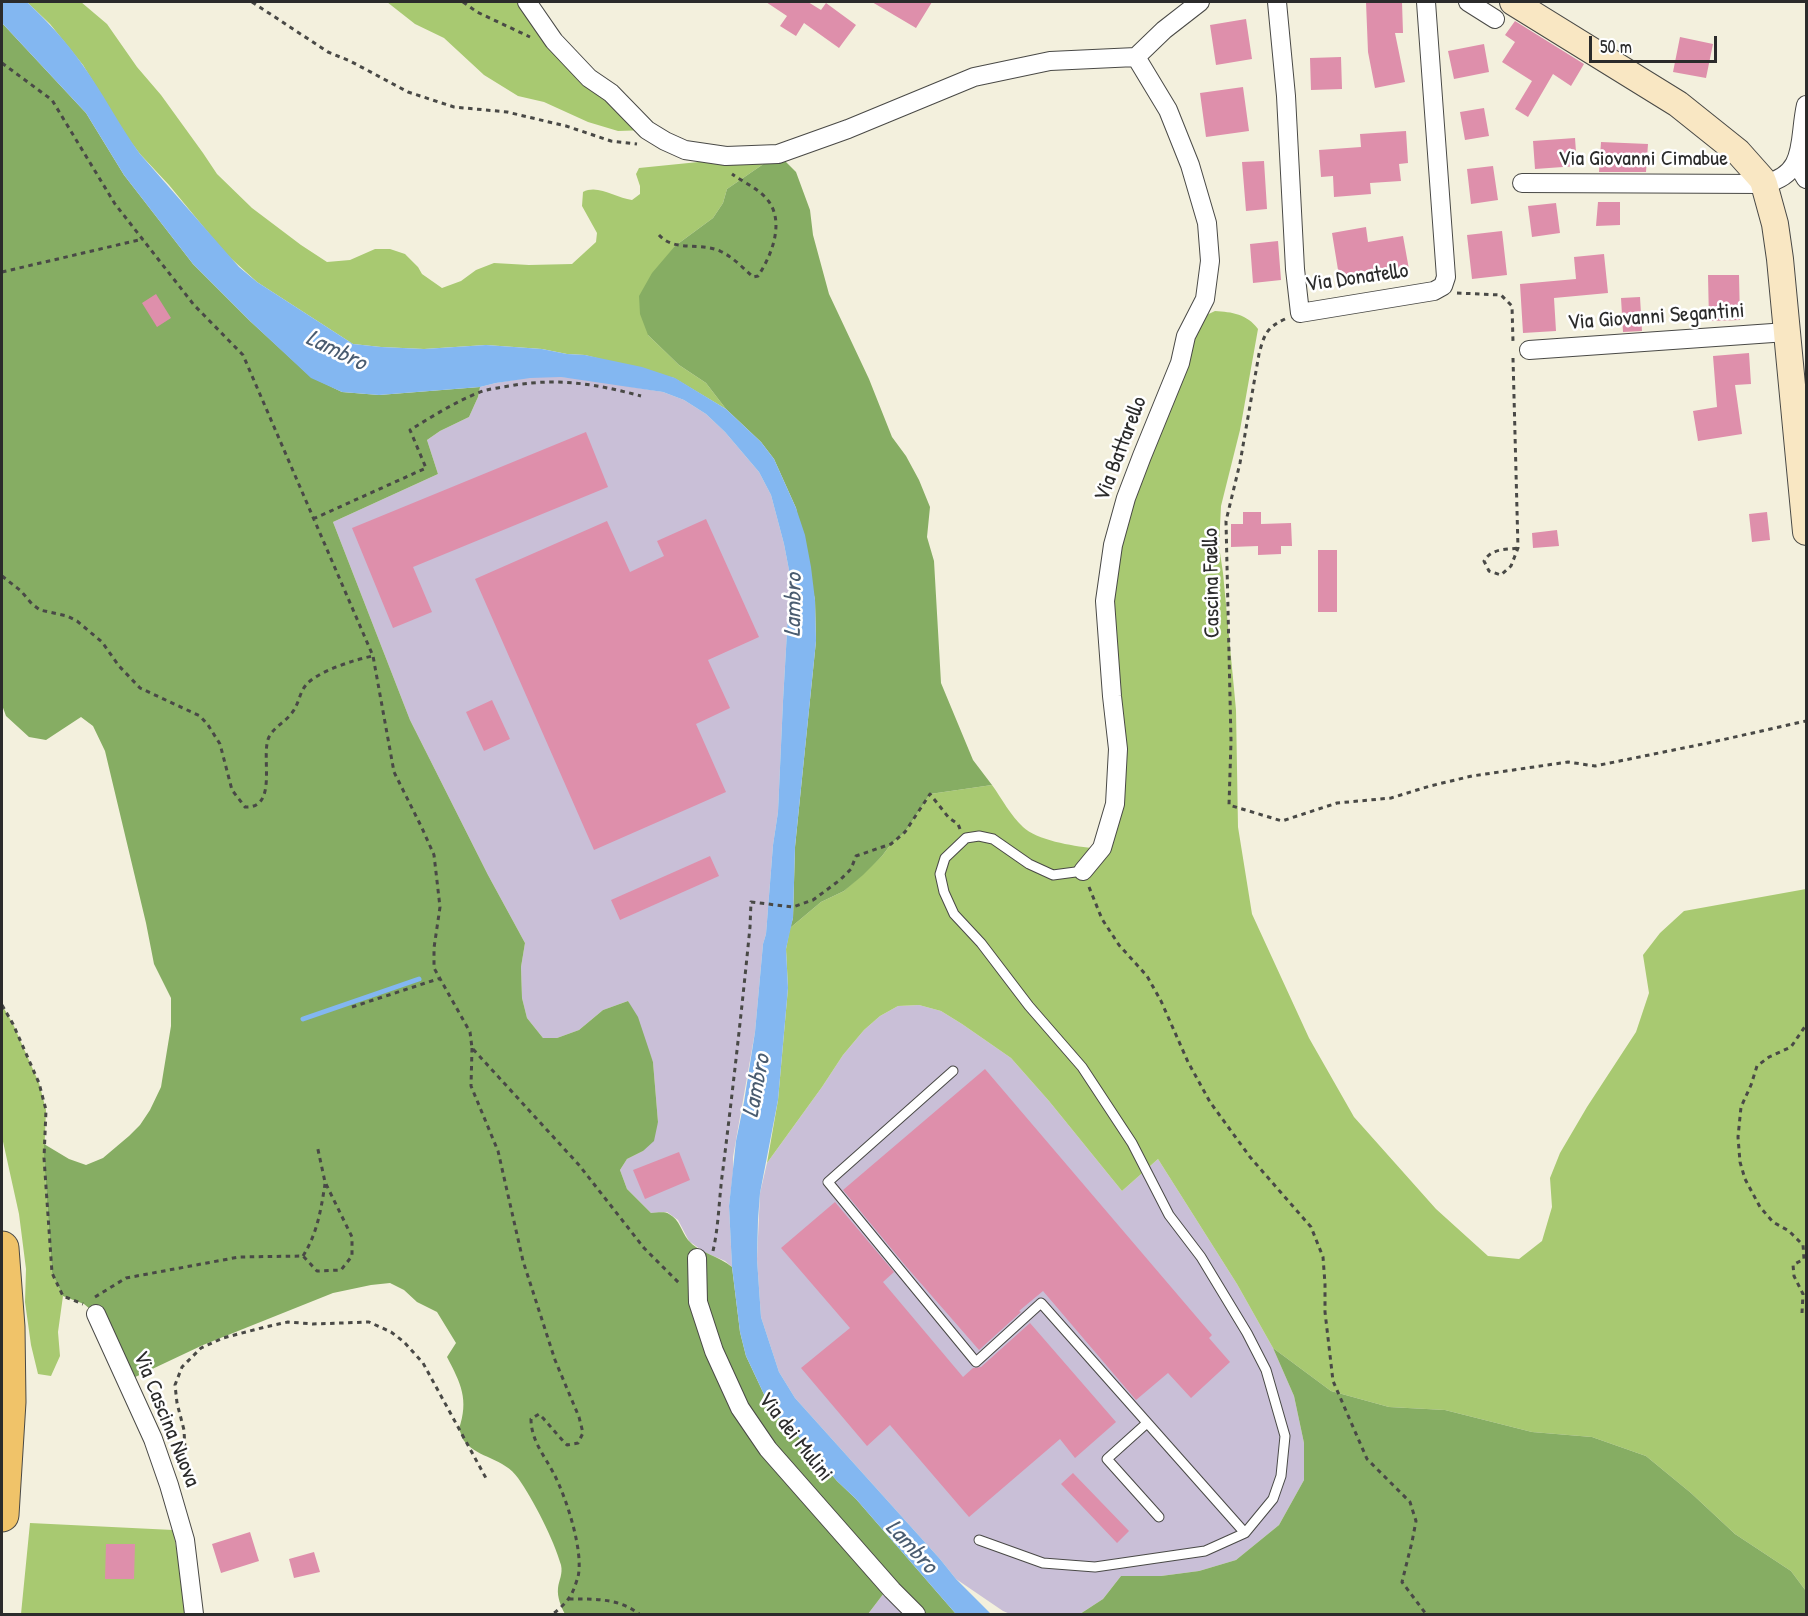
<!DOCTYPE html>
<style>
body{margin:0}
#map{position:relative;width:1808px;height:1616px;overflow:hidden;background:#f3f0dd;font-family:"Patrick Hand",sans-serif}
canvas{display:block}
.frame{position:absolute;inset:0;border:3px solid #2b2b2b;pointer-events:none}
.scale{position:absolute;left:1589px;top:36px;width:128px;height:27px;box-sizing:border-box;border:3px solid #2b2b2b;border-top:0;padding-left:8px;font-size:18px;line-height:21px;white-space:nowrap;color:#2b2b2b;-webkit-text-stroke:4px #fff;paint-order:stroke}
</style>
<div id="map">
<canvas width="1808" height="1616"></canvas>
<div class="frame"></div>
<div class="scale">50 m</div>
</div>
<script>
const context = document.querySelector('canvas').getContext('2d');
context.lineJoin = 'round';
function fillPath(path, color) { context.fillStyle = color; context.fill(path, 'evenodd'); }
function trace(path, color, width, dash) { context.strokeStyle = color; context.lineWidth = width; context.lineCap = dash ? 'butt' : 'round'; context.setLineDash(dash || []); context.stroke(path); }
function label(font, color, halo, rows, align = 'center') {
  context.font = font + ' "Patrick Hand",sans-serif'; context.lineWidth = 5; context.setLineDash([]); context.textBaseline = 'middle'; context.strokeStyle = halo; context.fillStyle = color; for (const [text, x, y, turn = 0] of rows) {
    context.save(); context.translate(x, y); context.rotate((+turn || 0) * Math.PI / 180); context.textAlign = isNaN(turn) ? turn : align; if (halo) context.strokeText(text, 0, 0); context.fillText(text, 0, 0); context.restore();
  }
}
fillPath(new Path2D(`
 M530,377h32l16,1 85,14 21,8 22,14 19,18 34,40 12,23 13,49 5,26v27l-6,104 -5,111 -5,33 -7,89 -3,10 -8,88 -22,125v14l-4,35 3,61 -7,-6 -21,-9 -15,-11 -11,-21 -11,-8 -16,1 -24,-24 -7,-19 7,-11 16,-8 15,-29 -5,-60 -25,-61 -25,9 -24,20 -22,8h-14l-16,-20 -5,-20 -1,-31 4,-24 -37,-68 -78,-155 -77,-198 105,-48 -11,-34 13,-9 29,-14 9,-20 2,-10 16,-4z
 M919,1005l22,6 21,13 49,34 38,43 73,90 36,-32 79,125 36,64 21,48 10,47v37l-25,45 -43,35 -37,11 -38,5h-40l-18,23 -23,15h-70l-7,-3 -47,-32 -16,-20 -145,-161 -16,-26 -18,-55 -4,-58 3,-66 7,-30 55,-76 21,-32 21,-25 16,-14 18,-10z
 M884,1593l32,21h-48z`), '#c9bfd7');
fillPath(new Path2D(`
 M27,2h54l26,22 30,43 24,28 42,58 14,21 35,34 49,37 26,17 23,-2 25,-11h15l15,5 13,13 4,7 20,14 19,-7 15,-11 18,-7 35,2 43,-1 24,-22 1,-9 -15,-27 1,-14c15,-8 33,6 49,8l8,-6v-8l-4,-12 3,-6 139,-14 -51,35 -4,14 -10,15 -38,28 -27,89 31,30 27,18 20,26 -52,-31 -89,-23 -18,-1 -25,-5 -56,-4 -62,4 -43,-2 -28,-3 -96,-62 -32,-29 -56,-68 -29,-31 -15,-20 -42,-69 -33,-41z
 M387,2h140l120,128 -29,1 -30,-9 -44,-20 -26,-6 -34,-21 -40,-37 -29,-14z
 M1215,311c17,1 32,3 43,18l-18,101 -19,76 -2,40 4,27 13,137 2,117 14,87 57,124 45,79 82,92 52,47 31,3 23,-18 10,-34 -2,-29 10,-25 27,-46 49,-75 13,-39 -6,-38 17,-22 24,-22 122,-22v702l-15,-20 -56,-37 -44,-41 -45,-37 -54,-19 -60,-5 -87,-22 -56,-3 -58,-16 -58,-43 -36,-64 -79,-125 -36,32 -73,-90 -38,-43 -49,-34 -21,-13 -22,-6 -21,1 -18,10 -16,14 -21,25 -21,32 -55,76 11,-63 10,-112 -2,-39 4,-21 31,-26 23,-11 38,-35 9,-12 14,-12 25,-38 62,-9c10,14 19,31 31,42 13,13 50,19 68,21l17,-20 5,-283 81,-224z
 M2,1005l11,19 26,59 7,27 -2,48 8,115 11,23 -5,36 2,24 -9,20 -13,-2 -7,-29 -6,-43 1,-33 -7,-55 -17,-77z
 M30,1523l143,7 15,84h-167z`), '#a8c971');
fillPath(new Path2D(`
 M2,23l84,90 38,62 69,89 57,57 61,56 31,15 37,3 101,-8 -2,10 -9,20 -29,14 -13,9 11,34 -105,48 77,198 78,155 37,68 -4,24 1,31 5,20 16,20h14l22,-8 24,-20 25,-9 10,16 15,45 5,60 -4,19 -11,10 -16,8 -7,11 7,19 24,24c6,0 13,-2 18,1 11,6 12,17 19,26 11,13 31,16 44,27l8,65 6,24 23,49 12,15 22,21 34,40 19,18 100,115h-40l-32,-21 -16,21h-303c-4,-7 -8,-17 -7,-26 1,-8 5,-14 3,-23 -7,-25 -28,-66 -43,-87 -14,-20 -40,-20 -53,-36 -3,-3 -4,-9 -6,-13 10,-30 2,-45 -12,-72l9,-14 -19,-31 -20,-10 -13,-12 -14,-7 -19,2 -38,8 -130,52 -72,34 -35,-65 -12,-10 -21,-8 -11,-23 -8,-115v-14l25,15 17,6 17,-7 26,-22 11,-11 10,-15 11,-23 10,-61v-28l-17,-34 -8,-41 -36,-151 -5,-21 -12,-25 -12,-9 -35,23 -17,-3 -23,-21 -4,-11z
 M778,154l18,18 14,38 3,25 16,59 40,85 23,58 14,19 13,24 11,27 -3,30 7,24 7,122 32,77 19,25 -62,9 -25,38 -14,12 -9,12 -19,19 -19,16 -23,11 -31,26 3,-10 2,-71 21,-206 -1,-41 -19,-92 -22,-49 -13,-17 -35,-33 -20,-26 -27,-18 -31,-30 -8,-21 -1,-18 13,-23 23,-27 38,-28 10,-15 4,-14z
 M1273,1348l58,43 58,16 56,3 87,22 60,5 54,19 45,37 44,41 56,37 15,20v23h-726l23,-15 18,-23h40l38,-5 37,-11 43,-35 25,-45v-37l-10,-47z`), '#86ad63');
fillPath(new Path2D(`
 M2,2h25c20,19 39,39 55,62 21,29 37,61 58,90l99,113 18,15 96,62 28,3 43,2 62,-4 56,4 25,5 18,1 57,12 33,11 51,31 35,33 13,17 22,49 9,27 6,32 4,33 1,41 -21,206 -2,71 -7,31 2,39 -10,112 -18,93 -2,27 -1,39 4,58 18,55 16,26 145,161 16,20 35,35h-35l-100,-115 -19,-18 -34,-40 -22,-21 -12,-15 -23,-49 -6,-24 -8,-65 -3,-61 7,-65 8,-39 11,-70 8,-88 3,-10 7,-89 5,-33 5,-111 6,-104v-27l-5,-26 -13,-49 -12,-23 -34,-40 -19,-18 -22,-14 -21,-8 -102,-15 -31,1 -34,5 -16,4 -101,8 -37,-3 -31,-14 -61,-57 -57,-57 -69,-89 -38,-62 -84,-90z`), '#83b7f1');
trace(new Path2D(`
 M303,1019l116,-40`), '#83b7f1', 5);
fillPath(new Path2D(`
 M766,2h42l13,8 5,-7 30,22 -17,23 -35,-25 -8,13 -16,-10 7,-10z
 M872,2h60l-16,26z
 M1366,2h36l1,31h-8l10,49 -30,6 -7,-36z
 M1246,19l6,40 -36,6 -6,-40z
 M1515,21l69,43 -13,22 -18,-12 -25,43 -13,-8 17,-28 -30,-19 13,-20 -10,-7z
 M1680,37l33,7 -7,34 -33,-6z
 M1484,44l5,28 -35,7 -6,-28z
 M1341,57l1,32 -31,1 -1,-32z
 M1243,87l6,44 -43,6 -6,-44z
 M1484,108l5,28 -24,4 -5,-28z
 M1406,131l2,32 -9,1 2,17 -31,2 1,11 -37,3 -1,-21 -12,1 -2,-27 42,-3 -1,-13z
 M1575,138l2,28 -42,3 -2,-28z
 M1601,142l47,2 -2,28h-47z
 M1264,161l3,48 -21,2 -4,-49z
 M1493,166l5,34 -27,4 -4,-35z
 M1598,202h22v23l-24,1z
 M1556,203l4,30 -28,4 -4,-31z
 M1366,227l2,15 35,-6 7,39 -35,6 -2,-11 -34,6 -7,-43z
 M1502,231l5,44 -35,4 -5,-44z
 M1278,241l3,39 -28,3 -3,-39z
 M1604,254l4,39 -54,5 2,33 -33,2 -3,-49 56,-5 -2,-22z
 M1708,275h31l1,45 -31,1z
 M156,294l15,24 -14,9 -15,-24z
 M1640,297l2,34 -19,1 -2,-34z
 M1749,353l2,31 -16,1 7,49 -44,7 -5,-30 24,-4 -4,-51z
 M586,432l22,55 -195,80 19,45 -39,16 -41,-100z
 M1243,512h18v12l30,-1 1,23h-11v8l-23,1v-9l-27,1v-23h12z
 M1767,512l3,28 -18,2 -3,-28z
 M706,519l53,118 -51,23 22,48 -34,16 30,68 -132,58 -119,-271 132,-58 23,51 34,-16 -7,-15z
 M1557,530l2,16 -26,2 -1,-15z
 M1318,550h19v62h-19z
 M492,700l18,39 -26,12 -18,-39z
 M710,856l9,20 -99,44 -9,-20z
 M985,1069l227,266 -3,3 21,24 -39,36 -23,-25 -32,27 -93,-109 -24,20 2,1 -42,38 -75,-86 -61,-74z
 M679,1152l11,28 -45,19 -12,-29z
 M835,1202l59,70 -11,10 80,95 10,-9 8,-1 49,-44 86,99 -41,36 -15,-19 -91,78 -79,-92 -23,21 -66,-78 49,-40 -69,-80z
 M1073,1473l56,58 -12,12 -56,-59z
 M250,1532l9,29 -38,12 -9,-29z
 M106,1544h29l-1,35h-29z
 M314,1552l6,20 -26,6 -5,-19z`), '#de8fab');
const lane = new Path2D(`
 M953,1071l-125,111 148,180 65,-59 204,230
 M1147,1423l-40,36 52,58
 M979,1540l64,23 52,4 110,-16 40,-18 28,-34 8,-23 4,-40 -19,-66 -19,-37 -46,-76 -32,-42 -37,-72 -50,-76 -53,-61 -48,-63 -27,-29 -10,-22 -4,-18 5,-16 21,-20 13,-2 14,3 36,25 24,11 30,-4`);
const street = new Path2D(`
 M527,2l27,39 35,37 22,15 36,37 18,11 20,9 41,6 52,-2 70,-25 126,-52 76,-16 86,-4 28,-27 36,-28
 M1277,2l9,94 9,173 5,44 134,-22 9,-5 3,-9 -20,-275
 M1468,2l27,17
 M1797,164l9,15
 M1522,183l242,1c44,-10 34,-44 42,-79
 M1529,350l258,-18
 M1083,871l19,-23 13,-44 3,-55 -6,-53 -7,-95 8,-56 13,-47 16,-42 38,-93 6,-27 19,-37 5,-38 -3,-38 -17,-58 -22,-55 -32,-53
 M697,1258l1,44 16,49 26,57 28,41 124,141 24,24
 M96,1314l57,125 16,46 16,55 9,74`);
const secondary = new Path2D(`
 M1513,2l165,102 60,48 24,27 2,5 11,40 5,35 26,273`);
const highway = new Path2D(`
 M2,1248l6,79 1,75 -7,113`);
trace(lane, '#494946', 11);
trace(street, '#494946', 20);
trace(secondary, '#494946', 28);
trace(highway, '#494946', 35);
trace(new Path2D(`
 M252,2l76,50 22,9 58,31 46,15 53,5 59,14 45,15 26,3
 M463,2l14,10 53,25
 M2,63l50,37 63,104 79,101 49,50 130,301 21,116 28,56 12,27 6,52 -6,41v20l36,64 2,16 107,117 65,83 36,36
 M659,235c15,17 40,7 61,16 13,6 23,17 33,26l5,-1c14,-21 28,-56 8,-78 -9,-10 -23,-16 -34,-24
 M2,272l141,-33
 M1457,293l44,2 11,11 1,36
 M1285,319c-19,9 -21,16 -26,35l-19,109 -14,58 5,220 -2,64 53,16 55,-18 54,-5 39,-12 42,-10 96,-14 27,4 113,-23 98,-22
 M1513,358l5,190 -7,18 -10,9 -12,-4 -5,-10c8,-13 21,-11 34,-13
 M313,519l113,-51 -16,-38c23,-14 48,-30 73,-39 10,-3 21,-4 32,-6 46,-7 81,-1 126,11
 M2,576l19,15 11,13 8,6 27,6 10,5 25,21 17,24 21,22 60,28 8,9 12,19 12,46 13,17c34,2 15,-52 24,-70 5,-10 16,-15 22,-23 8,-9 8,-21 15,-29 10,-13 50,-26 67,-29
 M1089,887l13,32 17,26 28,31 14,25 27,61 22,40 40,55 61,70 12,30 2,27v28l8,69 34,78 43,43 6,19 -4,21 -10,40 24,32
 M2,1005l11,19 26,59 7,27 -2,48 8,115 11,23 20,8
 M352,1007l89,-29
 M472,1048l-1,38 27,65 25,110 32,99 24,57 4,16 -5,10 -11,2c-10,-10 -18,-21 -28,-31l-8,5c0,21 13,36 23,55 12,23 30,77 24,103 -2,6 -5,16 -9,21 -4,6 -11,12 -16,16
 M713,1251c6,-26 6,-55 10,-82 10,-81 19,-161 27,-242l1,-25 42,5 20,-7 27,-20 11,-11 5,-13 35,-12 14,-12 25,-38 19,24 9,6 2,5
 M303,1256c14,-22 18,-46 22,-72
 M95,1297l31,-19 113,-21 64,-1 14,15 24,-1 11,-14v-19l-27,-55 -8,-37
 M1802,1313l1,-19 -9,-18 -1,-11 11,-6 -1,-14 -14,-14 -16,-9 -13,-15 -15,-28 -5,-17 -2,-25 3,-30 10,-22 6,-19 12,-9 22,-10 15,-22
 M181,1465l4,-16 -1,-19 -7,-27 -2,-18 7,-18 19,-19 22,-10 42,-11 23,-5 25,2 56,-2 22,10 13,10 19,21 64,117
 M569,1599c25,0 50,-1 70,15`), '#494946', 3, [4.5, 4.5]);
trace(lane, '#fff', 9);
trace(street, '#fff', 18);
trace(secondary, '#f9e7c3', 26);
trace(highway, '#f0c369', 33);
label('22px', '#2b2b2b', '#fff', [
 ["Via Giovanni Cimabue",1643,159],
 ["Via Donatello",1357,278,-8],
 ["Via Giovanni Segantini",1656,317,-4],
 ["Via Battarello",1121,449,-69],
 ["Cascina Faello",1212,583,-91],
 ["Via Cascina Nuova",166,1419,68],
 ["Via dei Mulini",795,1437,52]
]);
label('italic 24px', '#4a5c70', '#fff', [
 ["Lambro",336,351,26],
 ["Lambro",794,605,-89],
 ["Lambro",757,1086,-79],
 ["Lambro",911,1547,47]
]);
</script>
